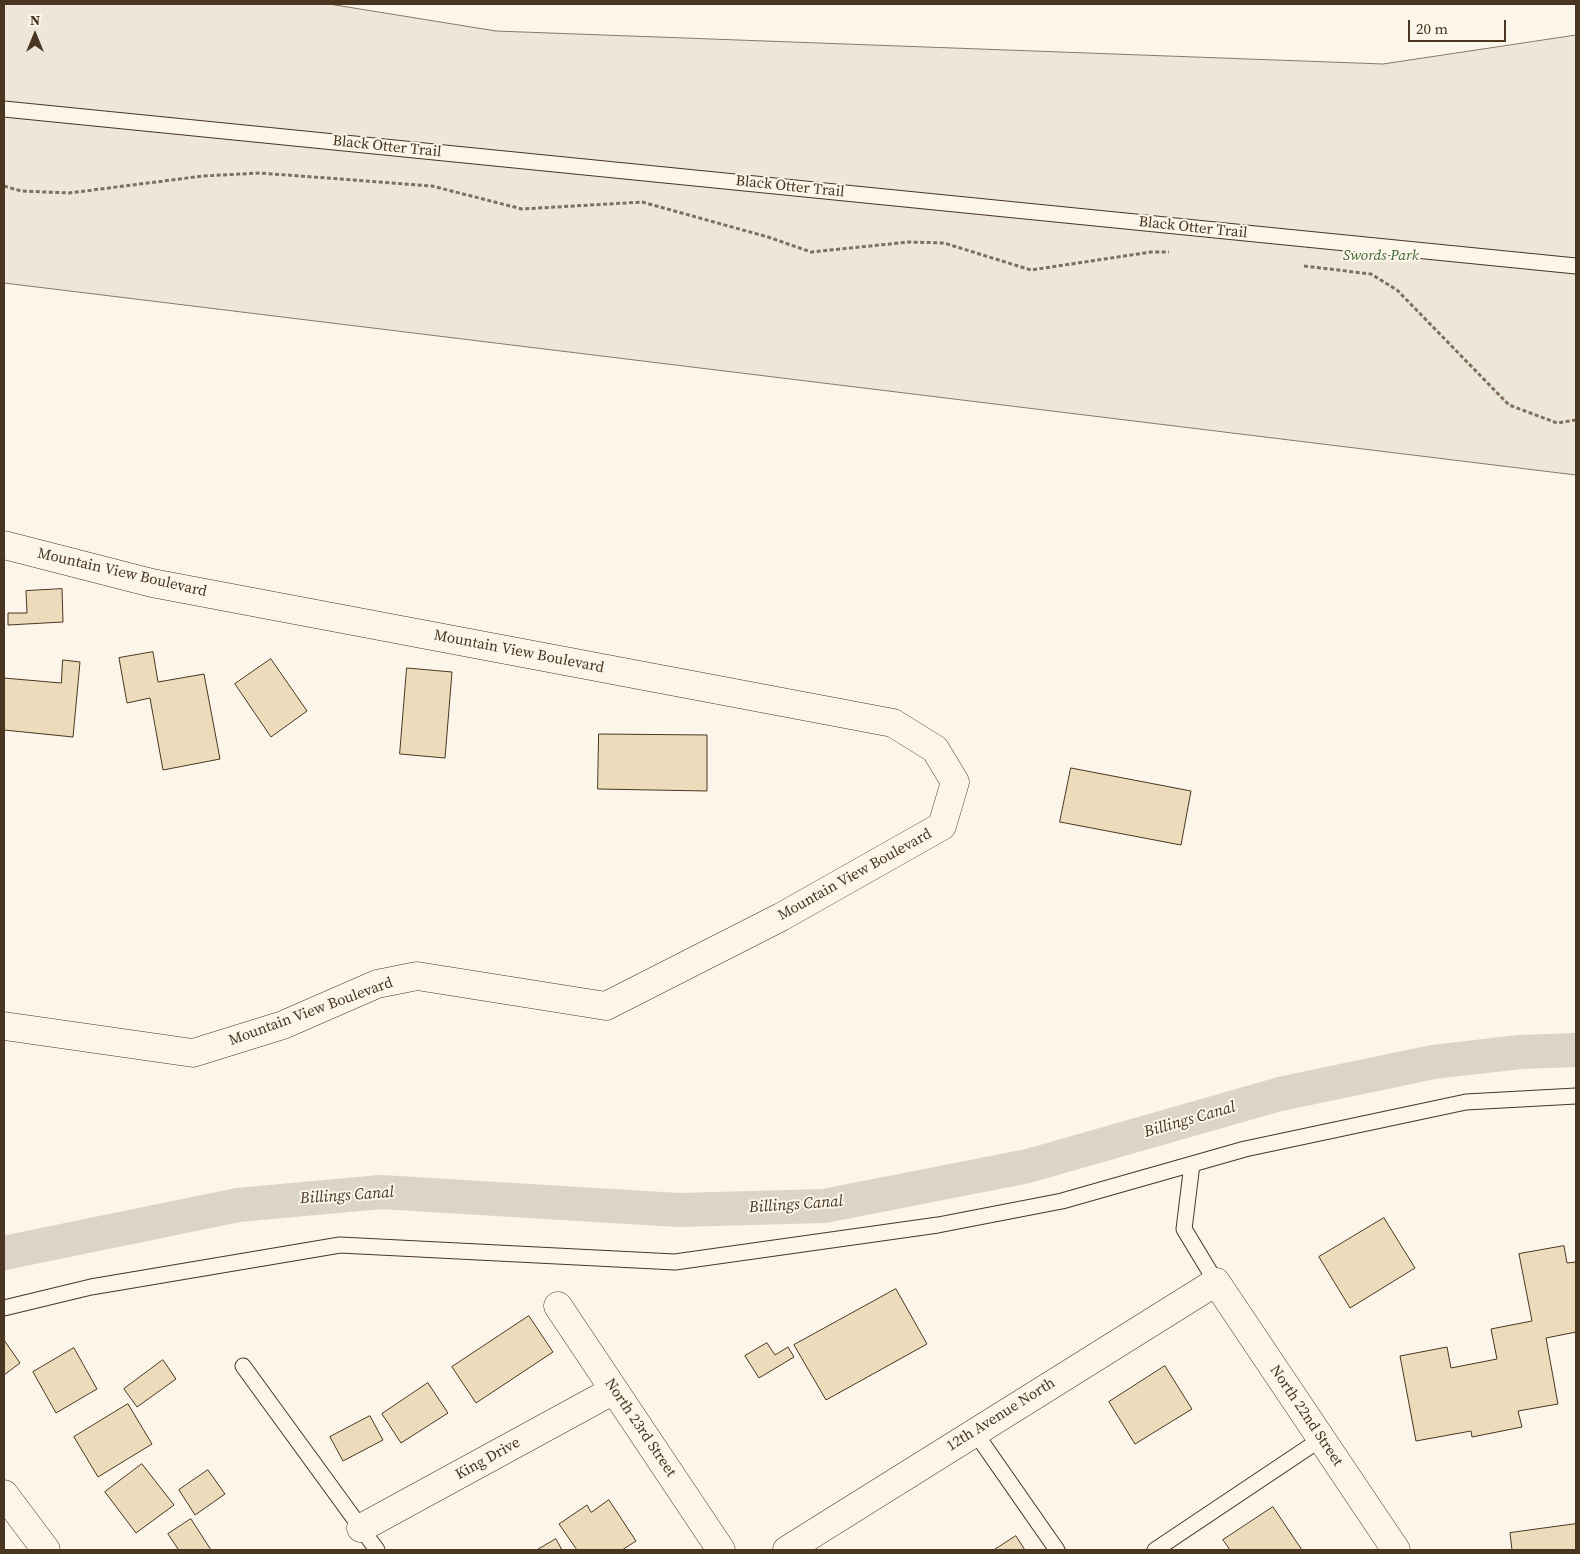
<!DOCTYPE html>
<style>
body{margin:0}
#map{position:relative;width:1580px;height:1554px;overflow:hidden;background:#fbf6e9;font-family:"Source Serif 4",serif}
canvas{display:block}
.frame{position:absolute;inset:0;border:5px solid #4a3520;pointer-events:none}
.north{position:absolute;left:10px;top:10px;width:50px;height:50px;-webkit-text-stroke:4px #fbf6e9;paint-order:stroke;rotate:0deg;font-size:14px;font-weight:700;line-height:20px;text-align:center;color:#4a3520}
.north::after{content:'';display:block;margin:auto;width:18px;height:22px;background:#4a3520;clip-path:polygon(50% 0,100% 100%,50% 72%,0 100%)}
.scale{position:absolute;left:1408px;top:20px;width:98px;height:22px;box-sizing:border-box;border:2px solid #4a3520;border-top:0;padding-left:6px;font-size:15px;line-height:18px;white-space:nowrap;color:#4a3520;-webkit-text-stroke:4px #fbf6e9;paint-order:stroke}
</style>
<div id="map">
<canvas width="1580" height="1554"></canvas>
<div class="frame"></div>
<div class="north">N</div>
<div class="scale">20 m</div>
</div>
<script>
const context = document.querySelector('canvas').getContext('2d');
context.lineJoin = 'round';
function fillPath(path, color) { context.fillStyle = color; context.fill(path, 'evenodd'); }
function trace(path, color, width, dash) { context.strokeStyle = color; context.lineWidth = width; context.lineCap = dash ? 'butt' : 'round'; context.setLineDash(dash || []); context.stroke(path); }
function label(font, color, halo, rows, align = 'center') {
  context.font = font + ' "Source Serif 4",serif'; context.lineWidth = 4; context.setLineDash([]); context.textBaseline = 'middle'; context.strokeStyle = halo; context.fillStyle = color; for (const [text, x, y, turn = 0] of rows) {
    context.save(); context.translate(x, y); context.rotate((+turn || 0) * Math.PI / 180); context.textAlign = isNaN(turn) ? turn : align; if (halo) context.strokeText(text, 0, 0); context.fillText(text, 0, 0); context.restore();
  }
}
const green = new Path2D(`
 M4,4h325l167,27 887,33 193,-29v440l-1572,-192z`);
fillPath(green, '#ede6d9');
trace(green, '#887966', 1);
trace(new Path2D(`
 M4,1253l234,-48 143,-13 297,18 146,-4 204,-40 252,-72 153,-32 87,-10 56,-2`), '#dcd4c6', 34);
const building = new Path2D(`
 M62,589l1,33 -55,3v-12h19l-1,-22z
 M153,652l5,30 46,-8 16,85 -57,11 -13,-72 -23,5 -8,-45z
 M271,659l36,52 -36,26 -36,-53z
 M63,660l17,2 -7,75 -69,-7v-52l57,5z
 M407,668l45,4 -7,86 -45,-4z
 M599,734l108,1v56l-109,-2z
 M1071,768l120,23 -10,54 -121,-23z
 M1384,1218l31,50 -65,40 -31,-51z
 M1564,1246l3,17 9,-1v70l-30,6 12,66 -40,7 4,16 -50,10 -1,-6 -55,10 -16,-85 47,-9 4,21 46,-9 -6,-30 41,-8 -13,-67z
 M896,1289l31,55 -101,56 -32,-55z
 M529,1316l24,36 -77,51 -24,-36z
 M4,1340l16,23 -16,12z
 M767,1343l8,12 13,-8 6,10 -35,21 -14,-22z
 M74,1348l23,41 -41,24 -23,-41z
 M163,1360l13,19 -39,28 -13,-18z
 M1165,1366l27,43 -57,35 -26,-42z
 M428,1383l20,30 -47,30 -19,-29z
 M128,1404l24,40 -54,33 -24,-40z
 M370,1416l13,24 -40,21 -13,-24z
 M142,1464l32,41 -38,28 -31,-41z
 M208,1470l17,24 -30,21 -16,-25z
 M609,1500l27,41 -14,9h-45l-18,-26 28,-19 4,7z
 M1273,1507l29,43h-72l-7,-10z
 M191,1519l20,31h-36l3,-1 -10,-15z
 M1576,1524v26h-64l-2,-17z
 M1016,1536l9,14h-31z
 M556,1539l6,11h-25z`);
fillPath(building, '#ecdcbc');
trace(building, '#4a3520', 1);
const lane = new Path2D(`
 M4,109l1572,157
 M1192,1164l-8,65 32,53
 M4,1308l87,-21 249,-42 335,17 263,-37 124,-24 183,-52 221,-47 110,-6
 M243,1366l134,184
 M974,1431l83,119
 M1155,1550l166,-111`);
const street = new Path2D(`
 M4,545l148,38 741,140 42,26 20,33 -13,44 -161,91 -175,89 -189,-30 -40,8 -94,41 -90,28 -189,-27
 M558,1306l163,244
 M4,1494l42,56
 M361,1528l253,-138
 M787,1550l429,-268 180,268`);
trace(lane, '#4a3520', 17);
trace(street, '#4a3520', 29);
trace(new Path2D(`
 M4,186l17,5 48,2 134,-17 57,-3 172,13 90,23 120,-7 126,35 43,15 98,-10 35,1 87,27 120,-18h18
 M1304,266l67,8 26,16 112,115 48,18 19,-3`), '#7f6f5c', 3, [4, 2.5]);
trace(lane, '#fbf6e9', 15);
trace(street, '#fbf6e9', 28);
label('15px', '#4a3520', '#fbf6e9', [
 ["Black Otter Trail",387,147,6],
 ["Black Otter Trail",790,187,6],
 ["Black Otter Trail",1193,228,6],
 ["Mountain View Boulevard",122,573,13],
 ["Mountain View Boulevard",519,652,11],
 ["Mountain View Boulevard",855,875,-29],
 ["Mountain View Boulevard",311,1012,-20],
 ["12th Avenue North",1001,1415,-32],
 ["North 22nd Street",1306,1416,56],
 ["North 23rd Street",640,1428,56],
 ["King Drive",488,1459,-29]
]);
label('italic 15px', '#436837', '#fbf6e9', [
 ["Swords Park",1381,256]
]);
label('italic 16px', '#4a3520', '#fbf6e9', [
 ["Billings Canal",1190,1120,-16],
 ["Billings Canal",347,1196,-4],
 ["Billings Canal",796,1205,-4]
]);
</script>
